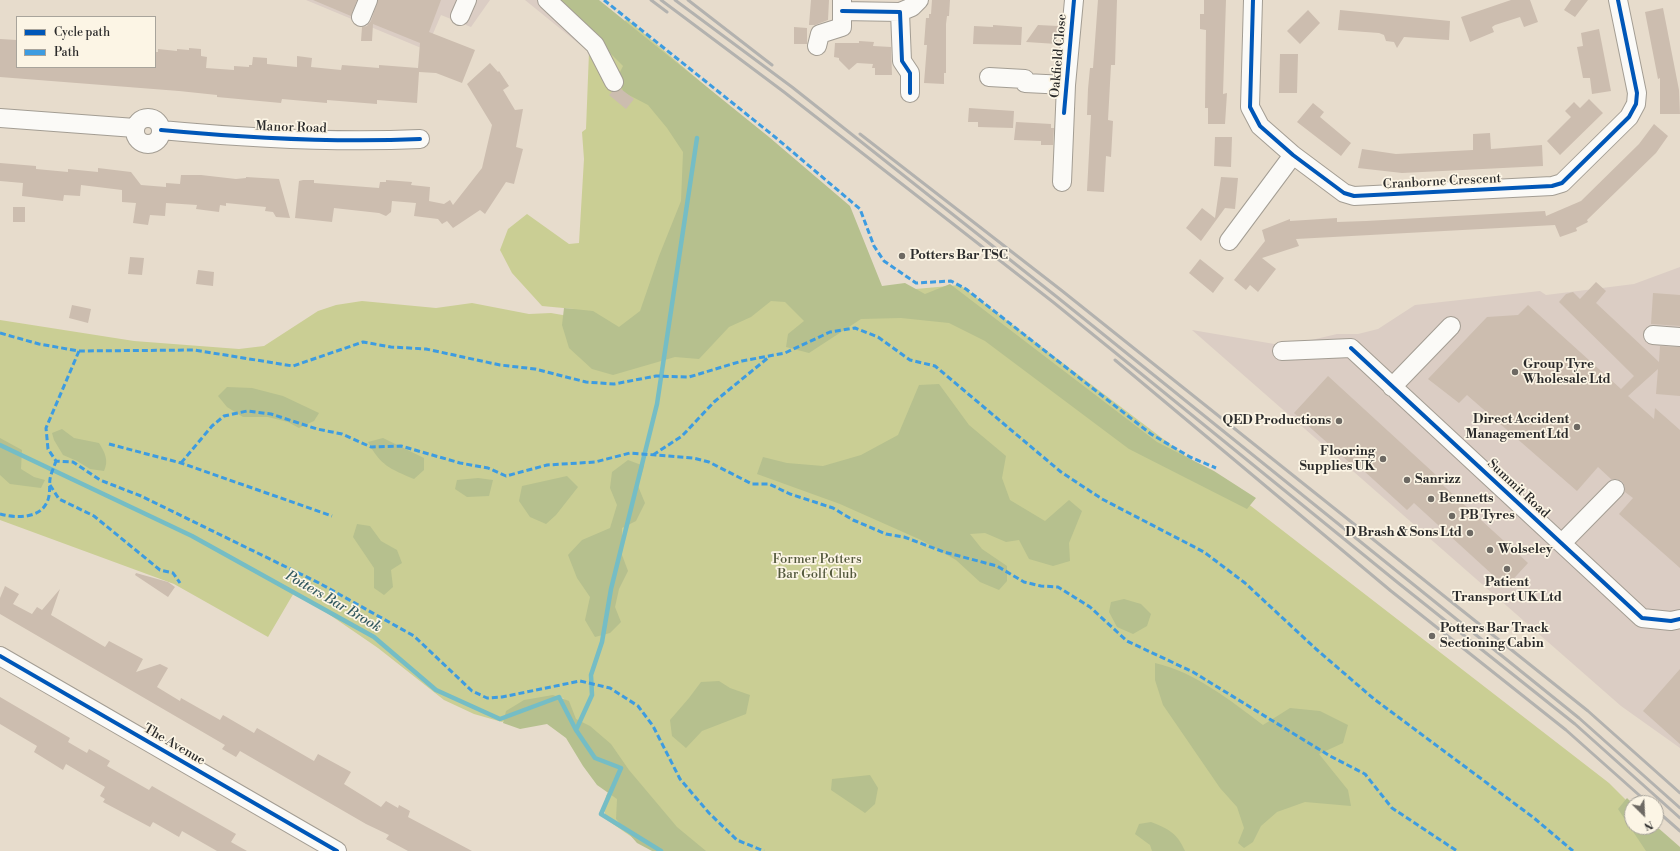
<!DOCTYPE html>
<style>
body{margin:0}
#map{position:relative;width:1680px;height:851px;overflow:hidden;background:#e7dccc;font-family:"Libre Bodoni",serif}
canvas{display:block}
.legend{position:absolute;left:16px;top:16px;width:140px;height:52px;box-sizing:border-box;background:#fcf5e5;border:1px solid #a8a49b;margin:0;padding:5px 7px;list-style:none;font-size:12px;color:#2b2b2b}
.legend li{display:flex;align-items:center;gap:8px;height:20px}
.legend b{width:20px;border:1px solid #a8a49b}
.north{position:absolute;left:1624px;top:795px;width:40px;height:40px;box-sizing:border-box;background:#fcf5e5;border:1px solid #a8a49b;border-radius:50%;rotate:156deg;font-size:11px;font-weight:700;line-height:16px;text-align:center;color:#2b2b2b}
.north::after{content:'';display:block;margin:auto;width:14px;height:18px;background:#6d6963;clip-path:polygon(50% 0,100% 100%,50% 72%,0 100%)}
</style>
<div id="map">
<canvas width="1680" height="851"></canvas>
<ul class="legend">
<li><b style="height:5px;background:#0057b8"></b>Cycle path</li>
<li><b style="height:5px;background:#3d9ce1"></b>Path</li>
</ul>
<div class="north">N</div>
</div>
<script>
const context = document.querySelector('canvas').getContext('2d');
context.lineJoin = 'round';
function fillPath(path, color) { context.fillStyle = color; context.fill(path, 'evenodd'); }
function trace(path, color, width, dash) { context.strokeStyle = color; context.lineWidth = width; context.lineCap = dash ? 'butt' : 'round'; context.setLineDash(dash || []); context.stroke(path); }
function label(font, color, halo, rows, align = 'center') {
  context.font = font + ' "Libre Bodoni",serif'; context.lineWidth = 3.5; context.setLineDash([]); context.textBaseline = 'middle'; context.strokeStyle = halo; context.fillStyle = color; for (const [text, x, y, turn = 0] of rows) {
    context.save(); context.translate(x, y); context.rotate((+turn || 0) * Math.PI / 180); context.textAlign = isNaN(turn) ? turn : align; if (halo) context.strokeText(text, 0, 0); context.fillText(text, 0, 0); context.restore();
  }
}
fillPath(new Path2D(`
 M306,0h184l-19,27 -30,-12 -15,35z
 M525,0h36l-2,1 30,51z
 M1680,267v481l-59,-42 -429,-376 94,16 51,-12h21l20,-5 37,-24 125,-14 6,4 88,-11z`), '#dbcdc4');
fillPath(new Path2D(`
 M627,19l223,190 32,83 78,-7 256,194 393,304 23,23v21l45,24h-1011l-24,-7 -35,-24 -3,-9 2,-15 11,-21 -18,-8 -35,-68 -3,-2 -8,1 -51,24 -28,-8 -30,-14 -66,-52 -83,-57 -27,46 -94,-53 -174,-64v-200l134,21 105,8 25,-3 54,-35 18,-6 26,-4 74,7 36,-5 57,11 22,-1 23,4v-8l-32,-3 -30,-33 -12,-23 8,-21 19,-15 42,30 10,-1 5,-84 -2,-27 4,-3 3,-77z`), '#cace94');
fillPath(new Path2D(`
 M561,0h38l170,137 81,69 32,80 23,-3 20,11 25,-10 207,158 57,29 42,27 -9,11 -118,-60 -144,-108 -36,-18 -48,-5 -40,1 -52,34 -23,-6 2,-13 16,-13 -19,-19 -14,-1 -20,16 -22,10 -30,32 -24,-2 -62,18 -21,-6 -23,-21 -7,-23 2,-17 29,3 26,16 21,-16 19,-55 22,-55 2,-49 -16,-24 -19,-23 -25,-13 -4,-18 4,-8 -64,-64z
 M939,384l30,41 37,31 -4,22 8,22 35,21 24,-21 13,11 -13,32 1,18 -17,5 -24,-7 -10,-19 -13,2 -21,-9 -15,1 12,15 25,17v15l-8,9 -19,-8 -24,-22 -35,-20 -81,-36 -83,-30 6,-17 24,6 36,3 38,-11 37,-20 21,-50z
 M227,387l25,1 31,8 36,17 -5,8 -15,7 -11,-6 -20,-5h-25l-16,-10 -9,-11z
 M62,429l12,9 25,5c6,10 10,17 5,28l-14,-2 -13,-8 -14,-6 -9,-15 -2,-7z
 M0,438l22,12 -1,19 13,8 11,3 -4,8 -31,-4 -10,-9z
 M383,438l41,20v12l-10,9c-24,-10 -34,-14 -46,-37z
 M628,460l16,6 -6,20 7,17 -9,18 -14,7v27l6,16 -9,18 -4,18 6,15 -11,11 -15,4 -10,-17 5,-23 -13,-19 -9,-23 14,-15 28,-12 7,-23 -7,-17 2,-16z
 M567,476l11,11 -22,28 -10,9 -16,-7 -11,-16 3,-15z
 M478,478l15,2 -4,16 -22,1 -12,-8 2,-9z
 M357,524l13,2 11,15 16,9 5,13 -11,7 2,17 -9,8 -10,-7v-20l-21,-31z
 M1124,599l17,5 10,10 -4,12 -14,8 -16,-7 -8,-15 2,-10z
 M1155,663c40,9 76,38 108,62l27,-17 30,3 28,14 -5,18 -24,11 29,36 3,16 -46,-4 -28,10 -16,14 -8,16 -9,6 -6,-5 6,-15 -7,-21 -17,-19 -57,-83 -8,-25z
 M719,681l11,7 20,7 -4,19 -44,17 -16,17 -14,-12 -2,-16 19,-22 12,-16z
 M553,695l16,6 7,18 14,7 21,18 18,26 48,57 29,24h-54l-15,-8 -21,-24 1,-20 -20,-14 -14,-19 -17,-28 -19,-14 -27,5 -17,-6 3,-12 18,-11z
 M870,775l8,13 -3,16 -10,9 -34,-23 1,-11z
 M1627,798l5,5v24l24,-1 24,21v4h-34l-28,-42z
 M1151,822c18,7 26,11 34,29h-33l-2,-6 -15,-11 4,-10z`), '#b6c08e');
trace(new Path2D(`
 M0,445l192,91 182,101 62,53 64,29 59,-22 17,33 19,28 26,10 -20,46 60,37
 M576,730l16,-35 -1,-20 11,-33 9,-53 46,-185 40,-266`), '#75bdc5', 4.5);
fillPath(new Path2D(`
 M313,0h44l-6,16z
 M378,0h63l-12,32 46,18 -13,33 -26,-10 -17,-1 -2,31 -40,-3v4l-50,-4v3l-45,-4 -1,4 -64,-6v-2l-38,-4 -179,-14v-38l17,1v27h138v-15h3v-3l19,2v-2l12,1v-2l12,1v7l6,1 -1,11 28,2v-4l15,1v-2h3l1,-8 14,1v6l30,3v-11l15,2 -1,9 30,3 1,-5 37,3v-3l39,3 2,-25 -47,-19 -1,17h-11l1,-14 5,-1 4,-5z
 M811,0h18l-1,20 -13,5h-6z
 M932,0h18l-1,16h-2l-1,8v49h-2v11l-20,-1 3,-38h-3l2,-27h3v-4h2z
 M1098,0h19l-2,65h-4l-3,55 5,1 -2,36 -5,-1 -2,36 -17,-1 4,-76h-4l1,-26 2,-21h3z
 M1204,0h22l-3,94 4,-1 -2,31h-17v-16h-3l1,-78 -6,-1v-15h4z
 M1511,0h19l8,22 -14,5 -4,-10 -25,8 -3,2 2,5 -24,10 -9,-25z
 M1571,0h17l-13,17 -11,-7z
 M1663,8l16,82 1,24h-20v-36l-2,1 -13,-67z
 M1308,10l12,13 -20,21 -13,-13z
 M1340,10l110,11 -1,19 -45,-3 -7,11 -3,-6 -8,-1 -2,-6 -5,-2 -41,-3z
 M993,25l29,2 -1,18 -48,-1 1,-18 19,1z
 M1038,25l20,1 -1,18 -31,-2z
 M794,27l13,1v16h-13z
 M1599,29l12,62 -19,3 -2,-16h-7l-6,-31 6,-1 -2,-13z
 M859,41l15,1 -1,4 18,1 1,28h-17v-7h-3l1,-4 -16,-1 -8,7 -10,-10v-2l-5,-1 1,-14h24z
 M1280,54h18l-1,39h-18z
 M490,63l8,9 1,-1 10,15 -6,4 12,20 8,-1 -7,38 7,2 -9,35 -8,-2 -21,32 -5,-4 -27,18 -6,-7 -5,3 -4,-5 -24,-3 2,-13 -24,-2 -1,11 -5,4 -7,-3 -45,-5 -2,14 -37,-4 4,-37 4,-1h11v3l65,5 1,-6h6v-2l26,2 -1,3 19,2 -1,14 15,3 6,-4 3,5 29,-37 10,-43 -25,-41z
 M621,89l13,10 -8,10 -17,-14 3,-3z
 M1589,99l14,14 -43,42 -13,-14 24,-24 -6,-6 9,-9 6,6z
 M1313,103l11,9 -4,5 31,26 -10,13 -44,-34z
 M969,108l45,3 -1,17 -35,-1v-5h-10z
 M1016,122l35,2v4h3l-1,17h-12v-4l-27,-1z
 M1654,124l14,12 -12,17 -69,67 1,2 -12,6 1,3 -17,6 -5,-12 -259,14 3,7 -37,12 14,11 -18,23 -8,-7 -4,5 -12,-10 31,-39 -3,-11 28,-11v2l47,-3v4l29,-1 179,-10 1,5 35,-15 58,-57z
 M1490,133l1,16 51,-4 1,21 -141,7 -44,-5 4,-19 34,5 77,-4v-16z
 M1215,137h17l-1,30 -17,-1z
 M0,163l36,3v3l32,3v-3l30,3v-4l33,4 10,13 25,2v-4l14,1 1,-9h20l35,4 10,-1v-1l33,2 11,39 -14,-1 -3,-5 -8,-1 1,-4 -40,-4v3l-6,-1 -1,7 -23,-3 1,-4 -31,-2 -1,13 -15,-1 -2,10 -15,-2 3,-20 -14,-1v-12l-41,-5 -1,11 -16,-1 -1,6 -41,-5 1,-13 -23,-2z
 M1221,177l17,1 -3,31 -10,-1 -24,33 -15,-13 16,-20 13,10z
 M13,207h12v15h-12z
 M130,257l14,1 -2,17 -14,-1z
 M1200,259l24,19 -11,15 -24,-20z
 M198,270l16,2 -1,14 -17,-2z
 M1596,282l10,9 -10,12 63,59 1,-16 20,1v49l-24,-2 2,-25 -30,27 26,23 1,-11 25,22v138l-61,-54 14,-16 -8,-6v-6l-3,-5 -5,-2h-6l-13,-12 -21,24 -110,-96 -8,8 -31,-24 59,-62 31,-2 10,-10 93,84 13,-13 -75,-74 7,-8 7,-2 7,7z
 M1653,293l27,2v31l-29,-2z
 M72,305l19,4 -3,14 -19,-5z
 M1328,376l108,99 -2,2 94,86 -22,24 -92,-84 -7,7 -54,-49 -2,3 -57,-51z
 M136,573l32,9 7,5 -7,10 -33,-22z
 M5,586l14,8 -6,10 19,10 5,-7 5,3 18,-21 -9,26 54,32 4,-6 34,18 -7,13 24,-8 8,4 -11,19 23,14 1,-3 39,22 3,-5 31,18 3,-5 57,33 4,-7 33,18 -7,12 37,23 5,-6 12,7 1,-3 11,6 -2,6 64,34h-64l-22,-12 3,-4 -23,-11 -126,-73 -4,6 -14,-8 3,-4 -225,-131v-16z
 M1680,669v75l-37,-33z
 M0,697l70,41 -2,4 19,11 2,-4 21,12 -3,5 42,24 3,-4 84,48 -5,8 16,9h-30l-35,-20 -3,6 -26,-15 -3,5 -47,-25 2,-3 -5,-3 5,-9 -39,-23 -3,6 -29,-18 3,-6 -37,-22z`), '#ccbdaf');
const minor = new Path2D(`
 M547,0l48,45 19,37
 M1253,0l-3,107 10,19 33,29 51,38 10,3 198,-10 10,-3 67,-66 7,-13 1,-11 -19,-93
 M842,11l58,1 12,-5 7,-7
 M900,12l2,49 8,12v20
 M460,16l7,-16
 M361,17l7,-17
 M817,46l3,-12 22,-7v-27
 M989,77l36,2v4l41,2
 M0,118l135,10
 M135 131a13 13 0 1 1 26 0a13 13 0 1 1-26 0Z
 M161,130c86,8 173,13 259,9
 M1062,182l4,-97 8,-85
 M1229,241l64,-86
 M1653,335l27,2
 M1282,351l69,-3 291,270 29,3 9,-2
 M1392,387l59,-61
 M1562,543l53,-54
 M0,656l337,195`);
trace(minor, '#a39d93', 20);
trace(minor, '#fbfaf7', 18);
trace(new Path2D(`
 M651,0l16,12
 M661,0l123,92 269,210 344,280 178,142 105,94
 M675,0l117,87 265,210 522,421 101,90
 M688,0l84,65
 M860,134l201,156 527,421 92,82
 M1115,360l276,231 175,139 82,73
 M1656,810l24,21`), '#b3b2af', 3);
trace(new Path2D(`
 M604,0l171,137 85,72 14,37 10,15 32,22 35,-2 15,8 185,145 39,23 26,11
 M0,333l39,11 40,7 115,-1 99,16 70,-24 28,5 35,2 74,16 35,4 51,13 28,2 42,-8 33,1 53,-16 43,-8 45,-21 25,-4 23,9 32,23 25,6 126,106 41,27 102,53 41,31 71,66 58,50 160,119 39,33
 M79,351l-33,77 2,21 8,12 17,1 27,18 41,16 178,87 95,53 58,55 15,7 15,-1 78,-16 30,7 28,18 15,20 27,53 29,34 28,27 27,11
 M109,444l72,19 151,53
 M653,455l29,-19 32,-34 55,-45
 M181,463l31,-37 12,-10 23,-5 24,3 46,15 25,5 29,13 30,-1 59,17 28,5 18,8 41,-11 48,-3 35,-9 63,5 16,4 43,22h17l21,10 43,14 20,12 33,14 18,3 40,15 53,14 27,16 17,4 17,1 32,20 37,34 66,31 137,84 35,18 27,34 65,43
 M50,485l9,14 35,17 66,54 13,3 7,10
 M0,514c14,4 38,5 46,-10 5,-8 3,-17 4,-25 1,-6 4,-12 6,-18`), '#3d9ce1', 3, [6, 3]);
trace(new Path2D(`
 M1253,0l-3,107 10,19 33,29 51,38 10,3 198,-10 10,-3 67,-66 7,-13 1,-11 -19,-93
 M842,11l58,1 2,49 8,12v20
 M1064,113l10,-113
 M161,130c86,8 173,13 259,9
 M1351,348l291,270 29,3 9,-2
 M0,656l337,195`), '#0057b8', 4);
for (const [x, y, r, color] of [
 [902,256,4,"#6d6963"],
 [1515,372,4,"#6d6963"],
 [1339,421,4,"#6d6963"],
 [1577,427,4,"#6d6963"],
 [1383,459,4,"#6d6963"],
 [1407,480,4,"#6d6963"],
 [1431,499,4,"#6d6963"],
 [1452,516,4,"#6d6963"],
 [1470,533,4,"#6d6963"],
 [1490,550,4,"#6d6963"],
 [1507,569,4,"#6d6963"],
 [1432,636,4,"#6d6963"]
]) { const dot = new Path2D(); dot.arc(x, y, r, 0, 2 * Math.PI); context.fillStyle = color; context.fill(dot); trace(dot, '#fcf5e5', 1.5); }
label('13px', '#2b2b2b', '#fcf5e5', [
 ["Oakfield Close",1059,56,-85],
 ["Manor Road",291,128,2],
 ["Cranborne Crescent",1442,182,-3],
 ["Summit Road",1518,489,43],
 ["The Avenue",174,745,30]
]);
label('bold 13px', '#2b2b2b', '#fcf5e5', [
 ["Potters Bar TSC",910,256],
 ["Group Tyre",1523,365],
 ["Wholesale Ltd",1523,380],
 ["Direct Accident",1569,420,"right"],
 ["Management Ltd",1569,435,"right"],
 ["QED Productions",1331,421,"right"],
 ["Flooring",1375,452,"right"],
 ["Supplies UK",1375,467,"right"],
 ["Sanrizz",1415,480],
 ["Bennetts",1439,499],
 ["PB Tyres",1460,516],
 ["D Brash & Sons Ltd",1462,533,"right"],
 ["Wolseley",1498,550],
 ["Patient",1507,583,"center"],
 ["Transport UK Ltd",1507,598,"center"],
 ["Potters Bar Track",1440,629],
 ["Sectioning Cabin",1440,644]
], 'left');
label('13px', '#54593d', '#fcf5e5', [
 ["Former Potters",817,560],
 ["Bar Golf Club",817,575]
]);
label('italic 14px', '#345a60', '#fcf5e5', [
 ["Potters Bar Brook",333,602,30]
]);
</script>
